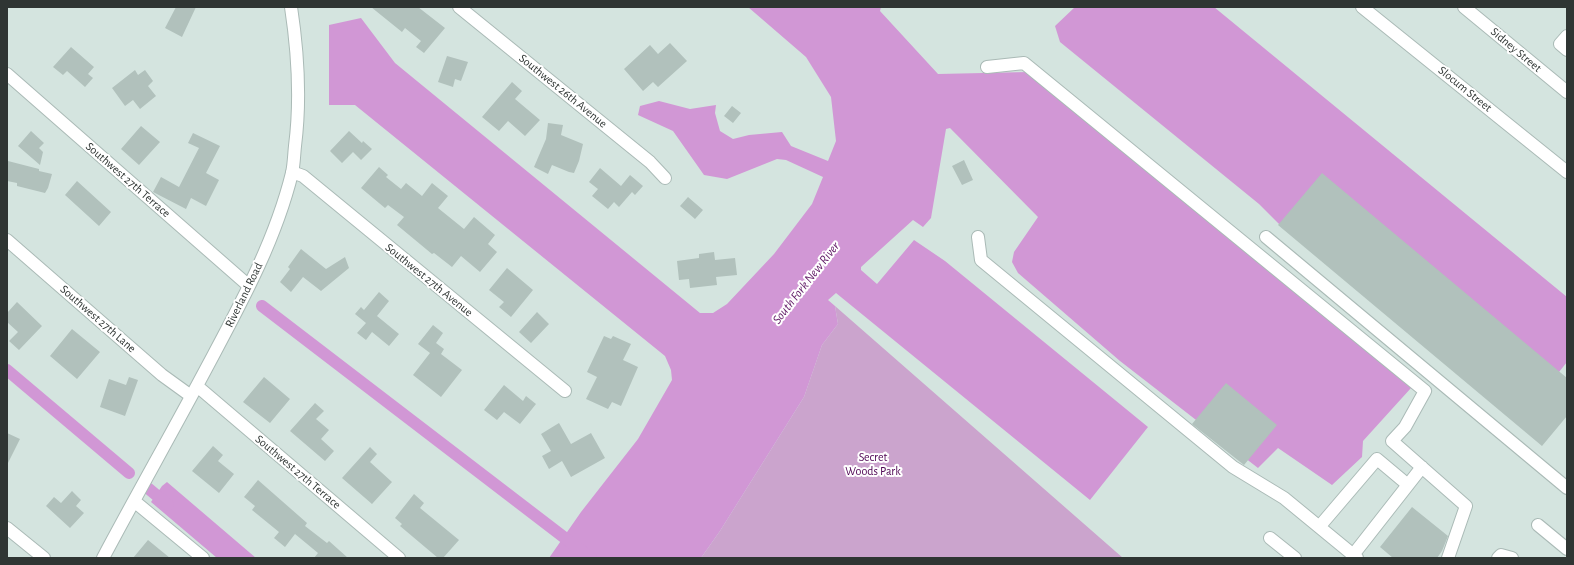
<!DOCTYPE html>
<style>
body{margin:0}
#map{position:relative;width:1574px;height:565px;overflow:hidden;background:#d4e4df;font-family:"Alegreya Sans",sans-serif}
canvas{display:block}
.frame{position:absolute;inset:0;border:8px solid #2f3533;pointer-events:none}
</style>
<div id="map">
<canvas width="1574" height="565"></canvas>
<div class="frame"></div>
</div>
<script>
const context = document.querySelector('canvas').getContext('2d');
context.lineJoin = 'round';
function fillPath(path, color) { context.fillStyle = color; context.fill(path, 'evenodd'); }
function trace(path, color, width, dash) { context.strokeStyle = color; context.lineWidth = width; context.lineCap = dash ? 'butt' : 'round'; context.setLineDash(dash || []); context.stroke(path); }
function label(font, color, halo, rows, align = 'center') {
  context.font = font + ' "Alegreya Sans",sans-serif'; context.lineWidth = 4; context.setLineDash([]); context.textBaseline = 'middle'; context.strokeStyle = halo; context.fillStyle = color; for (const [text, x, y, turn = 0] of rows) {
    context.save(); context.translate(x, y); context.rotate((+turn || 0) * Math.PI / 180); context.textAlign = isNaN(turn) ? turn : align; if (halo) context.strokeText(text, 0, 0); context.fillText(text, 0, 0); context.restore();
  }
}
fillPath(new Path2D(`
 M835,306l288,252h-422l19,-27 84,-134 18,-52 16,-21z`), '#cba4cd');
fillPath(new Path2D(`
 M748,7h133l-1,4 58,63 91,-2 382,316 -48,53 -1,16 -30,28 -54,-37 -20,20 -138,-107 -102,-88 -6,-11 2,-10 24,-35 -88,-89 -4,1 -15,89 -8,9 -10,-7 -52,47v3l16,14 37,-44 31,21 203,166 -58,73 -254,-207 -8,7 7,6 3,18 -16,21 -18,52 -84,134 -19,27h-152l32,-46 57,-73 34,-59 -1,-10 -6,-14 -310,-251h-26v-80l32,-7 34,45 305,250h13l14,-9 47,-50 38,-50 11,-27 -37,-17 -9,-1 -50,20 -23,-4 -31,-44 -35,-16 2,-9 19,-5 31,8 26,-4 -1,8 5,18 13,8 16,-4 33,-3 9,14 37,15 8,-20 -5,-44 -25,-40z
 M1075,7h139l353,290v65l-48,60 -240,-198 -20,-20 -199,-162 -5,-16z
 M167,482l89,76h-39l-66,-56 11,-16z`), '#d197d5');
trace(new Path2D(`
 M262,306l329,252
 M7,370l122,103
 M149,489l19,16`), '#d197d5', 12);
fillPath(new Path2D(`
 M176,7h20l-14,30 -17,-9z
 M371,7h47l27,21 -21,25 -8,-6 5,-6 -16,-13 -3,4z
 M670,43l17,18 -29,26 -5,-5 -10,9 -19,-22 26,-24 8,9z
 M71,47l23,20 -6,7 5,4 -8,9 -18,-16 -4,4 -10,-8z
 M447,56l21,6 -7,19 -6,-2 -2,8 -15,-5z
 M135,70l3,5 7,-5 8,11 -5,5 8,10 -16,13 -7,-9 -8,6 -13,-18z
 M512,82l10,9 -7,8 25,21 -15,16 -17,-15 -9,10 -17,-14z
 M732,106l9,7 -8,10 -9,-7z
 M548,123l15,2 -2,10 22,9 -4,17 -5,12 -5,-1 -17,-7 -4,9 -14,-7 12,-28z
 M141,126l19,16 -21,23 -18,-16z
 M31,131l13,12 -5,5 4,4 -3,13 -22,-19z
 M349,131l13,12 1,-2 9,8 -11,11 -8,-8 -11,11 -12,-12z
 M193,133l27,13 -14,27 13,7 -13,26 -15,-8 -5,11 -33,-17 8,-15 18,10 20,-39 -11,-5z
 M964,160l9,20 -11,5 -10,-19z
 M8,161l31,8v2l13,3 -4,14 -3,5 -28,-7v-3l-10,-2z
 M379,167l9,8 -2,2 15,12 5,-6 16,13 10,-13 16,13 -10,12 26,21 10,-12 21,18 -7,9 9,8 -17,20 -19,-16 -9,11 -18,-14 -2,1 -35,-29 7,-8 -16,-12 -3,3 -24,-20z
 M600,168l21,18 9,-11 13,11 -8,9 -3,-3 -13,15 -5,-5 -6,7 -16,-13 6,-7 -9,-7z
 M1322,173l245,205v38l-25,30 -264,-221z
 M77,181l34,31 -12,14 -34,-31z
 M688,197l15,13 -8,9 -15,-13z
 M301,249l25,20 19,-12 4,11 -28,23 -18,-14 -12,15 -11,-10 10,-13 -2,-2z
 M714,252l1,8 20,-2 2,17 -21,2 1,8 -27,3 -1,-9 -10,1 -2,-19 22,-3v-4z
 M507,268l26,22 -22,27 -12,-10 5,-5 -15,-12z
 M379,292l10,9 -12,15 22,18 -10,12 -17,-14 -6,8 -9,-7 9,-10 -11,-9 6,-7 3,3z
 M17,302l25,24 -23,24 -10,-9 9,-9 -11,-10v-9z
 M537,312l12,12 -18,19 -12,-11z
 M433,325l10,8 -7,10 8,6 -3,5 21,16 -21,27 -28,-22 17,-22 -12,-9z
 M72,329l28,23 -23,27 -27,-23z
 M604,336l7,3 2,-3 18,8 -8,16 15,7 -17,39 -9,-4 -4,7 -22,-10 11,-22 -10,-5z
 M129,377l9,3 -13,36 -25,-9 9,-28 17,6z
 M264,377l26,22 -20,24 -27,-21z
 M1226,383l51,42 -33,40 -52,-41z
 M504,385l19,16 3,-5 10,8 -16,20 -16,-12 -7,8 -13,-10z
 M315,403l9,8 -8,8 13,11 -8,9 13,12 -9,10 -35,-30z
 M559,423l12,21 20,-11 14,25 -34,19 -9,-16 -13,8 -7,-13 9,-5 -10,-17z
 M7,433l13,6 -13,26z
 M213,446l10,9 -5,6 16,13 -15,19 -27,-22z
 M370,447l7,7 -7,8 22,20 -20,22 -30,-26z
 M258,480l49,43 -2,3 22,17 2,-2 19,17h-34l4,-5 -23,-19 -10,13 -11,-9 5,-6 -27,-22 3,-4 -11,-9z
 M72,491l9,9 -5,6 8,7 -14,15 -24,-22 8,-9 7,6z
 M414,494l10,9 -4,5 39,32 -16,18h-5l-38,-32 2,-2 -7,-6z
 M1412,507l36,29 -6,15 -5,7h-44l-13,-11z
 M148,540l22,18h-37z`), '#b1c1bc');
const minor = new Path2D(`
 M459,7l191,155 15,16
 M1362,7l205,165
 M1464,7l103,85
 M1567,36l-7,8 7,6
 M987,67l37,-4 401,328 -20,36 -13,14 74,65 -18,52
 M7,74l242,212
 M292,172l11,4 262,215
 M978,237l3,23 252,207 51,31 73,60
 M1266,237l301,251
 M7,240l155,135 29,21
 M197,386l202,172
 M134,501l69,57
 M1538,525l29,24
 M1319,527l58,-68 31,26
 M7,528l37,30
 M1270,538l25,20
 M1353,555l69,-88
 M103,558c34,-64 70,-127 104,-191 33,-62 68,-125 85,-194 2,-9 2,-18 3,-27 6,-47 3,-93 -4,-139
 M1498,558l3,-3 11,3`);
trace(minor, '#aabab6', 14);
trace(minor, '#fff', 12);
label('12px', '#2f3533', '#fff', [
 ["Sidney Street",1516,50,40],
 ["Slocum Street",1465,89,39],
 ["Southwest 26th Avenue",563,91,39],
 ["Southwest 27th Terrace",128,180,41],
 ["Southwest 27th Avenue",429,280,39],
 ["Riverland Road",244,295,-64],
 ["Southwest 27th Lane",98,319,41],
 ["Southwest 27th Terrace",298,472,40]
]);
label('12px', '#4e0453', '#fff', [
 ["Secret",873,457],
 ["Woods Park",873,471]
]);
label('italic 13px', '#65206a', '#fff', [
 ["South Fork New River",806,283,-52]
]);
</script>
